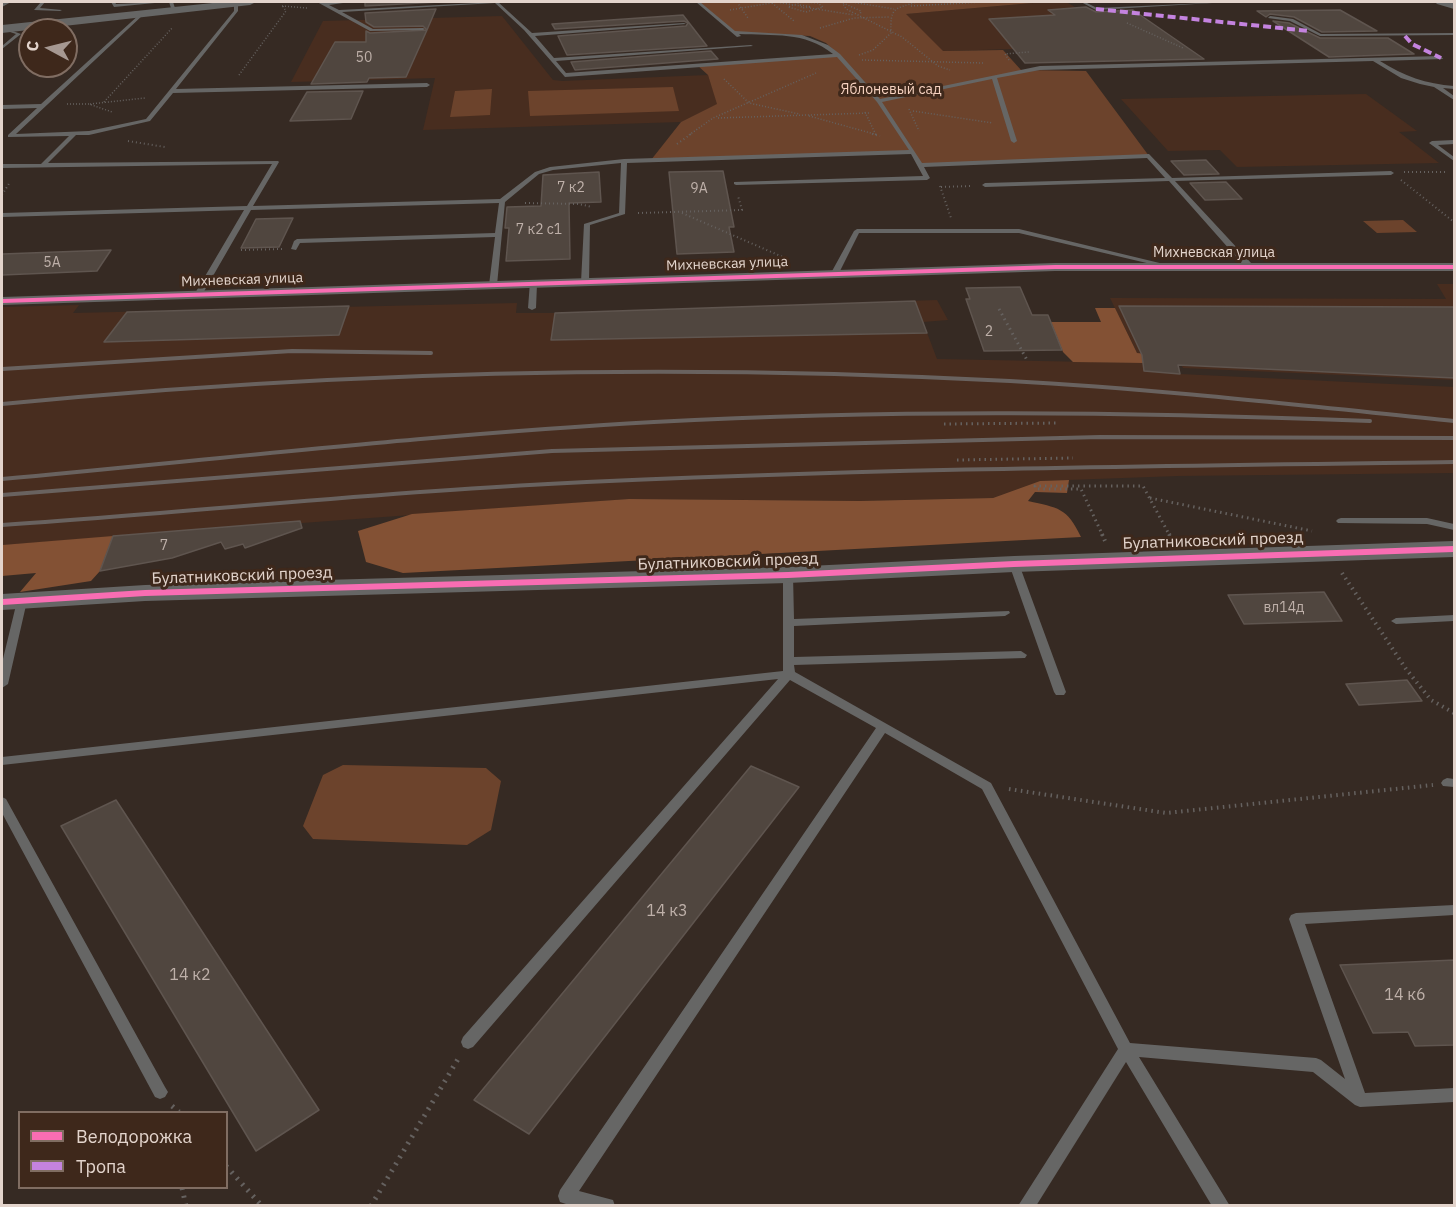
<!DOCTYPE html>
<meta charset="utf-8">
<style>
body{margin:0}
#map{position:relative;width:1456px;height:1207px;overflow:hidden;background:#362a23;font-family:"IBM Plex Sans",sans-serif}
canvas{display:block}
.frame{position:absolute;inset:0;border:3px solid #e3d4cc;pointer-events:none}
.legend{position:absolute;left:18px;top:1111px;width:210px;height:78px;box-sizing:border-box;background:#3e281b;border:2px solid #806d62;margin:0;padding:8px 10px;list-style:none;font-size:18px;color:#e3d4cc}
.legend li{display:flex;align-items:center;gap:12px;height:30px}
.legend b{width:30px;border:2px solid #806d62}
.north{position:absolute;left:18px;top:18px;width:60px;height:60px;box-sizing:border-box;background:#3e281b;border:2px solid #806d62;border-radius:50%;rotate:277deg;font-size:16px;font-weight:700;line-height:24px;text-align:center;color:#e3d4cc}
.north::after{content:'';display:block;margin:auto;width:21px;height:27px;background:#a69891;clip-path:polygon(50% 0,100% 100%,50% 72%,0 100%)}
</style>
<div id="map">
<canvas width="1456" height="1207"></canvas>
<div class="frame"></div>
<ul class="legend">
<li><b style="height:8px;background:#f96db3"></b>Велодорожка</li>
<li><b style="height:8px;background:#c483df"></b>Тропа</li>
</ul>
<div class="north">С</div>
</div>
<script>
const context = document.querySelector('canvas').getContext('2d');
context.lineJoin = 'round';
function fillPath(path, color) { context.fillStyle = color; context.fill(path, 'evenodd'); }
function trace(path, color, width, dash) { context.strokeStyle = color; context.lineWidth = width; context.lineCap = dash ? 'butt' : 'round'; context.setLineDash(dash || []); context.stroke(path); }
function label(font, color, halo, rows, align = 'center') {
  context.font = font + ' "IBM Plex Sans",sans-serif'; context.lineWidth = 6; context.setLineDash([]); context.textBaseline = 'middle'; context.strokeStyle = halo; context.fillStyle = color; for (const [text, x, y, turn = 0] of rows) {
    context.save(); context.translate(x, y); context.rotate((+turn || 0) * Math.PI / 180); context.textAlign = isNaN(turn) ? turn : align; if (halo) context.strokeText(text, 0, 0); context.fillText(text, 0, 0); context.restore();
  }
}
fillPath(new Path2D(`
 M1044,2h22l18,10 77,33 -219,6 -37,-37z
 M502,16l51,64 9,1 146,-6 10,29 -37,18 -258,8 12,-52 -144,4 32,-61z
 M1366,94l51,37 -18,1 40,31 -202,4 -17,-17 -52,1 -47,-52z
 M1437,284h17v96l-271,-12 -6,-11 -40,-4 -27,-55 336,1z
 M937,300l11,20 -25,2 14,37 206,4 37,11 274,13v86l-276,3 -138,5 -47,17 -133,3 -231,-2 -627,46v-238l77,-2 -6,8 444,-10 -1,10h39z`), '#482d1f');
fillPath(new Path2D(`
 M698,2h346l-138,12 37,37 60,-1 18,20 65,1 63,85 -229,9 -8,-13 -261,8 30,-38 36,-18 -9,-29 -11,-10 141,-11 -12,-11 -16,-7 -75,-4z
 M673,87l6,24 -149,5 -2,-25z
 M492,89l-2,26 -40,2 5,-26z
 M1403,220l14,12 -40,1 -14,-12z
 M343,765l143,3 15,13 -10,49 -24,15 -154,-6 -10,-13 20,-51z`), '#6c432c');
fillPath(new Path2D(`
 M1095,308h20l22,45 11,1 -5,9 -70,-1 -10,-10 -12,-30h50z
 M1069,480l-2,13 -32,-1 -7,9c30,7 39,6 53,36l-678,36 -37,-11 -8,-31 54,-17 217,-15 231,2 133,-3 47,-17z
 M113,536l-13,35 -9,10 -71,11 16,-19 -34,3v-31z`), '#835134');
const building = new Path2D(`
 M365,2h74l-74,4z
 M1086,7l10,5 37,-2 71,49 -179,4 -36,-44 66,-4 -7,-5z
 M436,9l-9,21 -4,-4 -49,1 -8,-5 -1,-9z
 M1340,10l37,21 -55,1 -28,-15 -24,-3 -4,3 -9,-6z
 M683,15l24,31 -140,9 -9,-19 128,-10 2,-3 -4,-2 -129,8 -3,-5z
 M1273,21l16,2 31,15h68l26,16 -85,3z
 M427,30l-21,47 -37,1 -2,4 -56,2 24,-42h31v-11l4,2z
 M711,51l7,8 -143,11 -4,-8z
 M363,91l-12,28 -61,2 17,-29z
 M1206,160l13,14 -35,1 -13,-14z
 M723,171l11,56h-5l5,25 -57,2 -8,-82z
 M599,172l2,30 -32,1 1,56 -64,2 3,-33h-4l2,-21 34,-1 2,-31z
 M1226,182l16,17 -37,1 -15,-17z
 M293,218l-14,29 -38,1 15,-29z
 M111,250l-14,21 -95,4v-21z
 M1020,287l12,28h16l14,35 -78,1 -18,-52h4l-4,-11z
 M915,301l12,32 -376,7 4,-27z
 M349,306l-10,29 -235,7 23,-30z
 M1119,306l336,1v71l-277,-13 2,9 -36,-3 -2,-16z
 M300,521l2,7 -57,20 -2,-4 -18,5 -4,-7 -49,16 -72,13 13,-35z
 M1324,592l18,29 -98,3 -16,-29z
 M1407,680l15,21 -63,4 -13,-21z
 M751,766l48,21 -270,347 -55,-34z
 M116,800l203,310 -63,41 -195,-325z
 M1455,960v85l-40,1 -7,-14 -35,1 -33,-68z`);
fillPath(building, '#50463f');
trace(building, '#5f554f', 1.5);
trace(new Path2D(`
 M737,2l11,16
 M777,2l23,4
 M802,2l16,1 5,4 -17,5 -18,-5z
 M842,2l4,7 56,28 36,29 12,4
 M852,2l42,7
 M772,3l22,18
 M843,3l18,8 -1,4
 M800,5l11,2 -9,1z
 M282,6l25,2
 M911,6l71,-4
 M810,8l44,7
 M730,10l47,-8
 M1127,23l56,25
 M820,28l34,-10 36,-1
 M859,55l14,-5 18,-17c-1,-26 3,-24 26,-31
 M862,60l122,3
 M1009,60l-4,-6 24,-2
 M239,75l47,-64 -4,-6
 M724,79l25,24 50,11
 M104,102l69,-75
 M67,104h22l23,8
 M90,104l55,-6
 M909,109l10,22
 M913,111l80,12
 M865,112l11,23
 M809,116l69,19
 M718,118l151,-5
 M689,135l24,-17 103,-45`), '#65615f', 1.5, [1, 2]);
trace(new Path2D(`
 M872,134l8,2
 M128,141l37,6
 M677,144l14,-10
 M1404,172h41
 M1401,180l53,42
 M940,186l11,32
 M941,187l31,-1
 M2,195l8,-13
 M525,203l54,1 13,3
 M638,213l104,-3 -4,-14
 M682,213l103,45
 M241,250l41,-1`), '#65615f', 2, [1, 3]);
trace(new Path2D(`
 M999,309l28,51
 M944,424l115,-1
 M957,460l116,-2
 M1150,498l162,33
 M1103,536l-22,-47h-45l-1,-3h108l27,50`), '#65615f', 3, [1.5, 4]);
trace(new Path2D(`
 M1102,534l3,7
 M1169,534l3,5
 M1342,573l64,96 25,31 23,13
 M1009,789l157,24 267,-28`), '#65615f', 4, [1.5, 4.5]);
trace(new Path2D(`
 M172,1106l7,6
 M226,1166l36,40
 M182,1188l4,18
 M371,1206l87,-147`), '#65615f', 5, [2, 6]);
fillPath(new Path2D(`
 M41,2h4l-5,6 22,2 -2,1 -26,-1z
 M111,2h4l1,2 49,-2 -51,5z
 M169,2h4l3,9h-4z
 M236,2l2,1v8l-62,78 251,-6 3,2 -3,2 -254,6 -23,28 -61,14h-13l-28,28 230,-2 1,1 -26,44 247,-7 35,-27 15,-5 74,-8 285,-9 -32,-48 -40,-45 -272,20 -41,-47 -29,-27 -153,9 31,17 50,-1 2,1 -2,1 -53,1 -53,-29h33l-21,3 10,5 159,-8 34,31 152,-10 2,1 -151,12 19,22 197,-13 2,1 -197,15 10,12 267,-19c-29,-23 -59,-18 -94,-20l2,2 -4,1 -41,-35h4l35,29 67,4 26,10 12,9 40,45 160,-33 401,-10 2,3 -63,2c24,15 46,23 74,25v3l-11,-1 11,8v4l-20,-13 -14,-3 -19,-6 -28,-17 -333,9 -43,8 20,63 -3,2 -3,-2 -19,-62 -110,23 40,61 227,-9 23,24 219,-7 3,2 -3,2 -216,6 77,83v4h-6l-77,-87 -184,6 -3,-2 3,-2 180,-5 -18,-20 -223,9 6,11 -3,2 -191,5 -2,-1v-2l189,-6 -12,-22 -284,9 -2,51 -35,11 -1,57 -4,2 -4,-2 3,-58 35,-11 2,-50 -68,7 -14,4 -34,28 -8,83 -4,2 -4,-2 6,-48 -195,6 -4,7 -5,-1 3,-8 3,-2 198,-6 4,-30 -248,7 -49,85 -4,2 -4,-2 50,-85 -242,7v-4l245,-7 25,-42 -270,4v-4h39l28,-28 -61,1v-2l29,-27 -35,1v-4l39,-1 100,-91 2,2 -127,119 73,-3 57,-12 88,-108v-8z
 M1081,2h4l12,6 132,-6 -133,8z
 M1270,16l23,3 28,15 133,-1v2l-134,1 -30,-15 -22,-3z
 M4,28l17,6 -19,15v-3l14,-12 -12,-4z
 M1454,140v4l-16,1 16,12v4l-25,-18 3,-2z
 M857,229h162l153,37 -4,2 -149,-35h-160l-20,40 -7,2 -1,-2 23,-42z
 M530,282l7,2 -1,24 -4,2 -4,-2z
 M1341,518h86l27,6v6l-27,-6 -89,-1 -2,-2 2,-2z
 M1014,561l5,3 47,128 -2,3h-8l-2,-3 -45,-128z
 M788,572l5,3 1,44 215,-8 1,2 -5,3 -211,10v31l227,-6 6,4 -2,3 -231,7 1,7 196,111 139,260 186,15 5,2 24,19 -56,-160 2,-4 5,-2 158,-8v10l-149,9 60,169 89,-5v14l-94,5 -5,-2 -42,-33 -174,-15 91,149h-18l-86,-144 -90,144h-18l100,-157 -136,-260 -97,-56 -306,458 34,9 2,6h-43l-12,-4 -2,-6 2,-6 316,-462 -86,-48 -317,367 -5,2 -5,-2 -2,-5 2,-5 315,-358 -776,86v-8l781,-86v-96z
 M22,598l5,3 -19,83 -6,4v-25l15,-62z
 M1454,615v6l-58,3 -5,-3 5,-3z
 M1447,778l7,1v8l-11,-1 -2,-3 2,-3z
 M2,797l4,2 159,288 3,5 -3,5 -5,2 -5,-2 -153,-284z`), '#666665');
fillPath(new Path2D(`
 M1435,2l19,1v6l-17,-5z
 M1055,263h399v8h-399l-1053,34v-8z`), '#666665');
fillPath(new Path2D(`
 M2,2h9l-9,5z
 M222,2h34l-6,3 -248,28v-8z
 M1454,541v16l-440,15 -226,11 -643,18 -143,9v-16l143,-9 643,-18 226,-11z`), '#666665');
trace(new Path2D(`
 M2,369l290,-18 139,2
 M2,404c336,-33 671,-41 1008,-23 148,8 296,25 444,40
 M2,479c217,-20 434,-45 652,-57 238,-13 477,-10 716,-1
 M2,495l550,-44 548,-14 354,1
 M2,525c182,-12 364,-32 546,-41 302,-15 604,-18 906,-22`), '#69625f', 4);
trace(new Path2D(`
 M1096,9l213,22
 M1405,36l7,8 29,14`), '#c483df', 4, [8, 4]);
fillPath(new Path2D(`
 M1055,265h399v4h-399l-1053,34v-4z
 M1454,546v6l-440,15 -226,11 -643,18 -143,9v-6l143,-9 643,-18 226,-11z`), '#f96db3');
label('14px', '#beb0a9', null, [
 ["50",364,58],
 ["7 к2",571,188],
 ["9А",699,189],
 ["7 к2 с1",539,230],
 ["5А",52,263],
 ["2",989,332],
 ["7",164,546],
 ["вл14д",1284,608]
]);
label('14px', '#f5d1bf', '#3e281b', [
 ["Яблоневый сад",891,90]
]);
label('14px', '#e3d4cc', '#3e281b', [
 ["Михневская улица",1214,253],
 ["Михневская улица",727,264,-2],
 ["Михневская улица",242,280,-2]
]);
label('16px', '#e3d4cc', '#3e281b', [
 ["Булатниковский проезд",1213,541,-2],
 ["Булатниковский проезд",728,562,-2],
 ["Булатниковский проезд",242,576,-2]
]);
label('16px', '#beb0a9', null, [
 ["14 к3",667,911],
 ["14 к2",190,975],
 ["14 к6",1405,995]
]);
</script>
